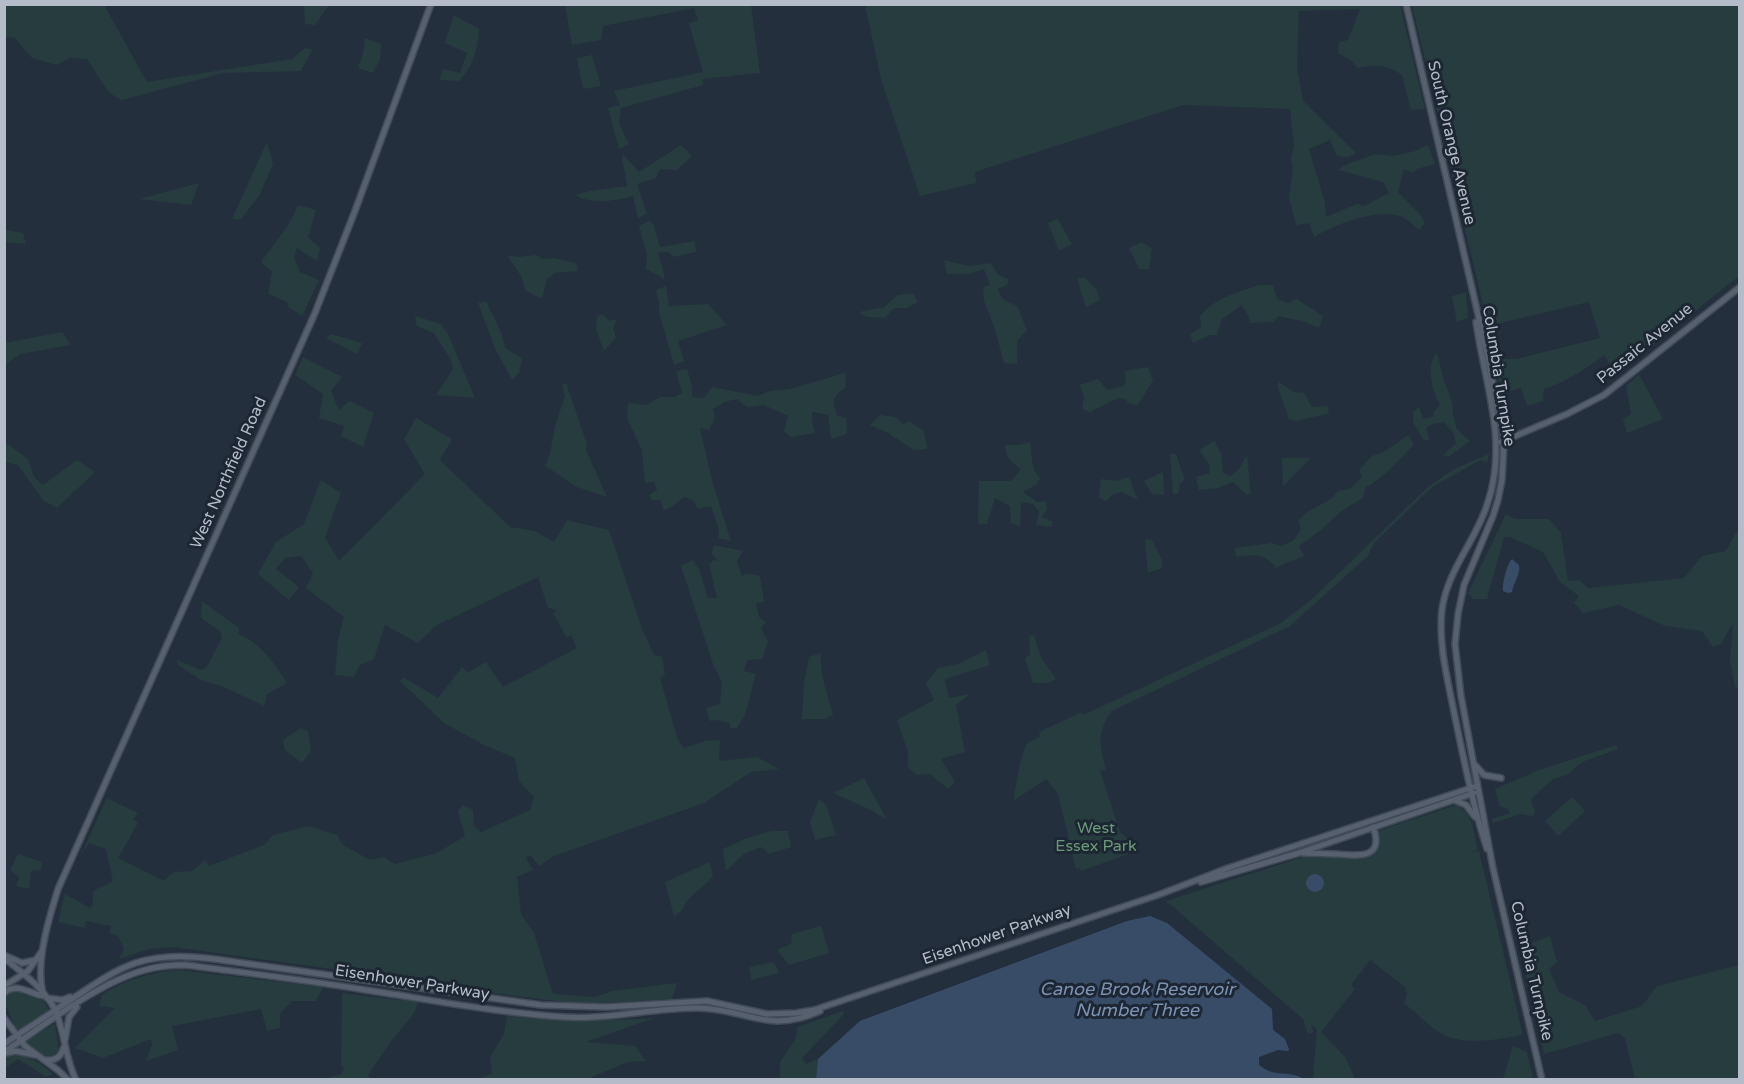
<!DOCTYPE html>
<style>
body{margin:0}
#map{position:relative;width:1744px;height:1084px;overflow:hidden;background:#242f3e;font-family:"Varela Round",sans-serif}
canvas{display:block}
.frame{position:absolute;inset:0;border:6px solid #b4bcc9;pointer-events:none}
</style>
<div id="map">
<canvas width="1744" height="1084"></canvas>
<div class="frame"></div>
</div>
<script>
const context = document.querySelector('canvas').getContext('2d');
context.lineJoin = 'round';
function fillPath(path, color) { context.fillStyle = color; context.fill(path, 'evenodd'); }
function trace(path, color, width, dash) { context.strokeStyle = color; context.lineWidth = width; context.lineCap = dash ? 'butt' : 'round'; context.setLineDash(dash || []); context.stroke(path); }
function label(font, color, halo, rows, align = 'center') {
  context.font = font + ' "Varela Round",sans-serif'; context.lineWidth = 6; context.setLineDash([]); context.textBaseline = 'middle'; context.strokeStyle = halo; context.fillStyle = color; for (const [text, x, y, turn = 0] of rows) {
    context.save(); context.translate(x, y); context.rotate((+turn || 0) * Math.PI / 180); context.textAlign = isNaN(turn) ? turn : align; if (halo) context.strokeText(text, 0, 0); context.fillText(text, 0, 0); context.restore();
  }
}
fillPath(new Path2D(`
 M4,5h100l43,77 145,-23 13,-11 8,1 -12,22 -78,2 -101,27 -13,-7 -22,-34 -17,-1 -13,7 -25,-7 -17,-20 -9,-1z
 M302,5h27l-14,20 -10,-1 -1,-18z
 M565,5h186l9,68 -57,6v6l-82,23 -2,15 10,21 -10,5 -11,-41 12,-3 -6,-14 89,-19 -14,-49 9,-3 -4,-12 -91,18 -2,14 -29,5z
 M865,5h535l25,104 -14,1 -9,-35c-15,-11 -28,-10 -45,-7l-5,-7 -14,-8 1,-11 9,-2 12,-31 -61,2 -2,57 6,33 53,52 -8,4 -11,-1 -7,-16 -21,9 16,54 1,14 31,-13 7,2 25,-13 -6,-11 -45,-12 5,-4 32,-12 17,2 20,-4 16,-7 7,19 -18,5 -4,4 -9,-4 -6,23 22,22 5,9 -6,7c-5,-4 -12,-12 -19,-14 -23,-8 -66,9 -86,21l-5,-14 -13,2 -7,-27 4,-30 -2,-9 3,-14 -4,-36 -107,-4 -208,67 1,11 -56,13 -39,-117z
 M1412,5h327v271l-123,98 -12,-19c-13,11 -44,30 -60,34l-1,12 -16,5 -6,-18 -20,5 -8,-34h23l84,-21 -11,-36 -101,24z
 M454,15l25,14c-2,22 -5,36 -20,52l-20,-1 4,-11 17,4 7,-20 -22,-10z
 M365,38l16,6 -1,15 -7,14 -15,-5 5,-15z
 M592,55l9,31 -18,3 -6,-31z
 M267,142l6,22 -14,32 -18,23h-9z
 M681,145l11,11 -15,14 -17,-1 -4,9 -19,6 10,30 -9,4 -5,-22c-19,5 -40,9 -58,-1l15,-4 37,-5 -5,-29 2,-2 15,17z
 M199,183l-8,22 -52,-6z
 M298,205l18,5 -8,27 12,11 -3,13 -20,-13 -3,10 6,14 19,8 -17,36 -13,-8 -2,-6 -19,-8 4,-22 -11,-10 28,-38z
 M1058,219l14,25 -13,7 -11,-28z
 M649,221l4,3 7,23 35,-6 1,11 -23,5 -4,-5h-11l7,27 -19,-10 1,-15 -8,-28z
 M5,230l18,3 3,11 -21,-2z
 M1141,242l11,6 -3,21h-10l-10,-21z
 M507,255l11,2 18,-2 7,4 11,-1 22,5 2,8 -23,2 -8,6 -5,20 -16,-8 -5,-15z
 M944,260l25,6 22,-3 7,12 11,4 -2,6 -10,4 7,11 13,6 10,24 -10,11v23l-13,-1 -10,-37 -10,-25 -1,-14 7,-2 -6,-16 -16,5h-21z
 M1084,277l13,13 3,10 -14,7 -9,-28z
 M1259,285h14l4,14 11,4 9,-4 26,17 -4,12 -17,-7 -24,-5 -4,6 -24,1 -1,-6 -7,-12 -20,14 -5,16h-7l-17,8 -3,-9 11,-7 -1,-10c12,-18 38,-25 59,-32z
 M666,286l3,20 39,-2 19,21 -49,16 6,20 -10,4 -15,-53v-10l-3,-12z
 M1466,292l2,26 -11,4 -5,-26z
 M913,293l5,9 -11,6h-13l-9,10 -19,-1 -7,-5 26,-5 12,-12z
 M486,301l16,34 3,13 17,10 -3,15 -7,7 -17,-32 -17,-45z
 M603,314l6,7 8,-2 -4,10 3,9 -12,13 -8,-22 1,-12z
 M415,316l26,8 7,10 27,64 -39,-3 17,-26 -2,-9 -17,-27 -17,-7z
 M62,332l9,13 -51,9 -15,11v-22z
 M331,334l31,9 -5,11 -31,-16z
 M1437,353l7,28 8,21 1,12 4,15 13,12 -22,16 -5,-2 13,-12 -3,-10 -9,-11 -11,2 -7,4 4,11 -6,2 -11,-19v-10l6,-5 4,12 10,-2 1,-6 6,-6c-7,-12 -15,-41 -3,-52z
 M303,357l39,20 -11,14 8,19 11,-9 24,12 -11,34 -22,-11 3,-10 -25,-8 4,-24 -28,-19z
 M1148,367l5,13 -15,25 -10,-2 -2,-4 -8,-1 -28,14 -8,-3 2,-12 -4,-12 18,-6 9,11 17,-4 2,-7 -2,-8z
 M687,369l5,17v11l12,1 8,-11 46,9 12,-5 20,-2 55,-16 1,14c-14,11 -14,12 -9,28l9,3 1,16 -16,5 -3,-24 -16,-3v9l3,12 -24,4 -7,-6 4,-15 -24,-11 -17,2 -10,-8 -13,3 -11,7 2,9 -6,12 -9,-2 12,53 19,60 -13,-3 1,-8 -8,-24 -13,3 -4,-8 -9,-4c-8,4 -12,11 -21,13l-4,-10h-9l-2,-5 8,-5 -3,-8 -9,1 -3,-33 -15,-32 1,-15 18,2 14,-8h15l7,-4 -6,-22z
 M1639,374l24,45 -36,14 -4,-14 8,-5 -5,-28z
 M1279,382l15,10 10,1 8,14 16,-1 1,7 -32,8 -8,-2 -12,-33z
 M566,383l21,61 -1,6 21,47 -30,-10 -32,-21 5,-12 5,-28 10,-30 -3,-11z
 M880,415l16,2 7,7 6,-3 15,10 3,18 -13,1 -26,-17 -18,-8z
 M416,418l36,21 -12,21 70,67 25,4 19,11 13,-22 42,10 32,96 13,29 8,2 3,18 -5,3 18,62 6,8 21,-7 15,-1 -1,21 38,-4 22,12 -28,3 -47,31 -150,53 -15,10 -9,-11 -4,3 7,12 -16,7 4,37 13,19 19,61 42,3 17,-6 65,-8 -5,16 -92,5 -141,-18 -27,-6 -239,-33 -24,2 -30,10 5,-10 -6,-13 -8,-3 1,-7 -25,-5 -1,7 -27,-6 7,-28 25,14 3,-4v-13l20,-10 -7,-32 -17,-6 -8,12 26,-57 31,15 -5,6 5,4 -20,35 46,23 10,-9 18,-1 13,-11 4,6 55,-21 9,-10 36,-9 28,9 6,10 27,15 14,-3 11,7 42,-11 28,-17 -7,-25 5,-6 10,5 1,16 7,6 49,-22 4,-13 -15,-16 -4,-23 -31,-13 -40,-22 -44,-42 3,-4 35,21 24,-31 6,5 18,-10 17,25 74,-39 -6,-13 -5,2 -13,-24 4,-3 -9,-2 -10,-31 -101,48 -19,18 -33,-18 -11,34 -14,6 -6,12 -19,-2 3,-35 6,-23 -38,-29 7,-15 -12,-17 -16,2 -9,11 23,18 -10,13 -31,-26 18,-32 28,-18 17,-44 20,13 -16,44 14,24 86,-87 -21,-35z
 M1408,435l6,9c-13,14 -31,35 -48,43l-3,11 -23,14 -19,18 -22,16 5,10c-10,6 -19,6 -28,12 -10,-15 -24,-14 -40,-11l-1,-9 36,-5 10,3 13,-6 7,-11 -3,-8 9,-9 24,-13 7,-8 12,-2 12,-12 -3,-7 13,-14 12,-4z
 M1214,441l7,12 2,20 7,3 8,-6 9,-15 4,39 -4,1 -14,-13 -15,6 -19,2 -3,-13 14,-4 -1,-9 -10,-14z
 M1030,442c3,14 0,26 10,36l-4,7 -13,7 14,10 9,-1 1,8 -5,8 11,5 -2,5 -15,-2 3,-14 -6,-7 -12,-2 -1,25 -9,-4 -1,-17 -15,-8 -8,26h-9l1,-43h32l10,-12c-9,-6 -16,-12 -16,-24h14z
 M8,444l20,15 6,18 9,8 34,-25 18,12 -38,36 -13,-7 -26,-36 -13,-3v-16z
 M1170,454h6l9,26 -5,4 -2,10h-5z
 M1489,454l-2,9 -6,-3 -49,27 -58,56 -6,13 -78,70 -178,85c-16,21 -12,35 -6,58l-6,2 20,61 20,18 -59,21 -1,-4 -4,2 -18,-75 -12,-15 -33,22 8,-42 6,-16 13,-6 -1,-5 43,-20 1,3 198,-92 31,-24 117,-113 27,-18z
 M1282,458h29l-28,28z
 M1163,472l1,23 -12,-1 -8,-13z
 M1129,477l9,23 -16,-8 -10,3 -6,6 -7,-3 2,-19 15,2z
 M1506,514l9,5h34l12,14 7,48 11,-1 9,8 96,-10 18,-22 24,-5 10,-18 3,-1v156l-4,-1 -5,-26 3,-38 -12,21 -8,3 -11,-16 -37,-5 -46,-21 -36,8 -9,-10 5,-7 -19,-14 -17,-30 -33,-15h-6l-17,62h-14l-5,-6z
 M1145,539l7,1 10,20v8l-14,5z
 M714,545l29,6 -6,10 5,15 4,-3 14,3 4,25 -8,3 3,13 7,5 -5,6 7,14 -6,17 -15,1 -3,11 12,3 -11,41 -8,13h-7v-5l-14,-3 -6,1 -4,-13 14,-4 2,-22 -9,-18 -32,-98 12,-6 6,9 9,29h9l-8,-33 4,-5 5,1 -7,-8z
 M202,601l37,27 -1,6c22,8 37,30 49,49l-20,11 -3,12 -40,-19 -23,-7 -23,-15 -1,-5 23,10 6,-2 16,-30 -2,-7 -19,-13z
 M1029,635l5,1 8,23 14,20 -8,4h-15l-8,-24 5,-5z
 M986,650l4,15 -45,14 4,19 21,-4 -14,11 9,47 -24,7 14,23 -7,7 -18,-15 -14,1 -8,-8v-15l-11,-32 37,-20 -8,-17 12,-15 20,-4z
 M821,653c-2,22 7,41 12,62l-9,4h-22l2,-36 5,-26z
 M301,728l7,3 3,20 -9,12 -17,-13 -2,-10z
 M1616,745l2,4 -36,13 -15,13 -14,4 -22,20c0,7 7,10 2,17l-13,-2 -27,9 -1,-4 18,-6 -3,-5 -7,-1 -5,-18 44,-19z
 M864,778l23,42 -16,-10 -38,-17z
 M1572,797l13,14 -27,25 -13,-15z
 M819,799l7,6 10,30 -21,5 -5,-18z
 M1456,805c17,7 18,29 22,45l-9,3 10,-2 44,184c-25,4 -55,11 -79,0 -12,-6 -29,-23 -40,-32l3,-8 -2,-8 -35,-27 -19,25 4,4 -34,43 24,25 10,22h-42l4,-50 -6,-4 3,7 -6,2 -5,-15 -137,-118 137,-44 58,1 14,-8 3,-19z
 M771,831h17l3,16 -22,7 -7,-7 -18,7 -18,17 -3,-22 24,-11z
 M18,854l24,8 -1,8 -10,1 -2,18 -13,-3 3,-9 -9,-7z
 M710,862l3,14c-11,14 -25,18 -31,35l-8,5 -9,-34z
 M821,926l8,27 -40,12 -12,-15 14,-6 1,-10z
 M1550,936l7,26 -8,7 10,23 26,13 10,16 47,-15 15,-20 82,-21v114h-104l-10,-41 -7,-5 -74,21 -20,-88 4,-9v-13z
 M774,962l5,11 -28,7 -2,-13z
 M178,970l145,17 -7,14h-24l-12,12v15l-13,3 -6,-22 -89,17 6,24 -32,11 6,-16 -1,-6 -48,19 -28,-10 40,-40 -16,-2 3,-11c24,-16 47,-22 76,-25z
 M15,989l28,11 6,11 -32,20 -12,-27 1,-9z
 M342,993l55,7 9,-1 13,2 -6,14 -21,25 -24,35 2,4 -51,1 23,-6 2,-7 -3,-1z
 M843,1011l1,3 -42,44 4,6 12,-5 -2,20 -36,1v-18l16,-24 1,-11c16,-5 30,-11 46,-16z
 M507,1016c50,6 98,5 147,2l-68,24 49,4 11,15 -18,1 -41,17h-110l15,-5 -2,-17 14,-23z
 M55,1023l4,27 -4,6 -8,1 -22,-15z
 M1513,1046l14,6 6,27h-30z
 M11,1053c15,1 31,11 42,21l-7,3 -28,-18 -13,9v-11z`), '#263c3f');
fillPath(new Path2D(`
 M1512,559l7,6c2,9 -6,18 -7,27l-4,1 -5,-2c-1,-6 4,-28 9,-32z
 M1306 883a9 9 0 1 1 18 0a9 9 0 1 1-18 0Z
 M1150,916l17,7 105,86 1,21 12,9 4,10 -1,2 -10,-1 -19,7v8c18,14 27,4 45,14h-488l2,-20 42,-38 267,-100z`), '#394c67');
const major = new Path2D(`
 M1406,4l81,349 17,88 -2,39 -4,20 -5,16 -29,69 -6,29 -3,30 6,52 32,172 49,212
 M1476,322c9,64 33,120 11,183 -12,37 -39,64 -45,104 -4,36 6,72 13,108 9,44 18,89 32,132
 M1501,442l66,-28 37,-19 136,-108
 M1475,765l9,10 17,3
 M1454,800l12,5 9,12
 M1303,853c12,0 23,1 34,1 22,2 48,5 36,-27
 M1201,882l98,-29 175,-60
 M6,956l16,7 14,-3
 M4,958c19,15 42,32 52,54 9,22 9,46 20,68
 M4,986l24,-15 14,-20
 M4,993c13,-12 27,2 41,3
 M43,993c-8,-30 6,-75 15,-104l257,-576 40,-102 76,-207
 M47,998l15,2 8,-3
 M4,1018l21,28 34,25 9,9
 M65,1040l4,-23 8,-10
 M4,1044c17,-12 34,-22 50,-33 61,-40 83,-63 160,-52l327,46 65,2 101,-6 60,13 29,-1 18,-3 344,-115 70,-27 249,-82
 M4,1052c41,-27 95,-70 141,-82 13,-4 27,-5 41,-5 60,8 120,15 180,25 66,10 132,23 198,27 46,3 91,-10 136,-9 49,2 68,26 120,3
 M6,1053l10,-2 19,4
 M46,1060c10,1 15,-3 18,-13`);
trace(major, '#414a57', 8);
trace(major, '#56606e', 5);
label('16px', '#b4bcc9', '#1d2633', [
 ["South Orange Avenue",1451,143,77],
 ["Passaic Avenue",1645,344,-39],
 ["Columbia Turnpike",1498,376,81],
 ["West Northfield Road",229,473,-66],
 ["Eisenhower Parkway",997,935,-19],
 ["Columbia Turnpike",1531,971,77],
 ["Eisenhower Parkway",412,983,9]
]);
label('16px', '#6b9a76', '#1d2633', [
 ["West",1096,829],
 ["Essex Park",1096,847]
]);
label('italic 18px', '#7c92b1', '#1d2633', [
 ["Canoe Brook Reservoir",1137,990],
 ["Number Three",1137,1011]
]);
</script>
